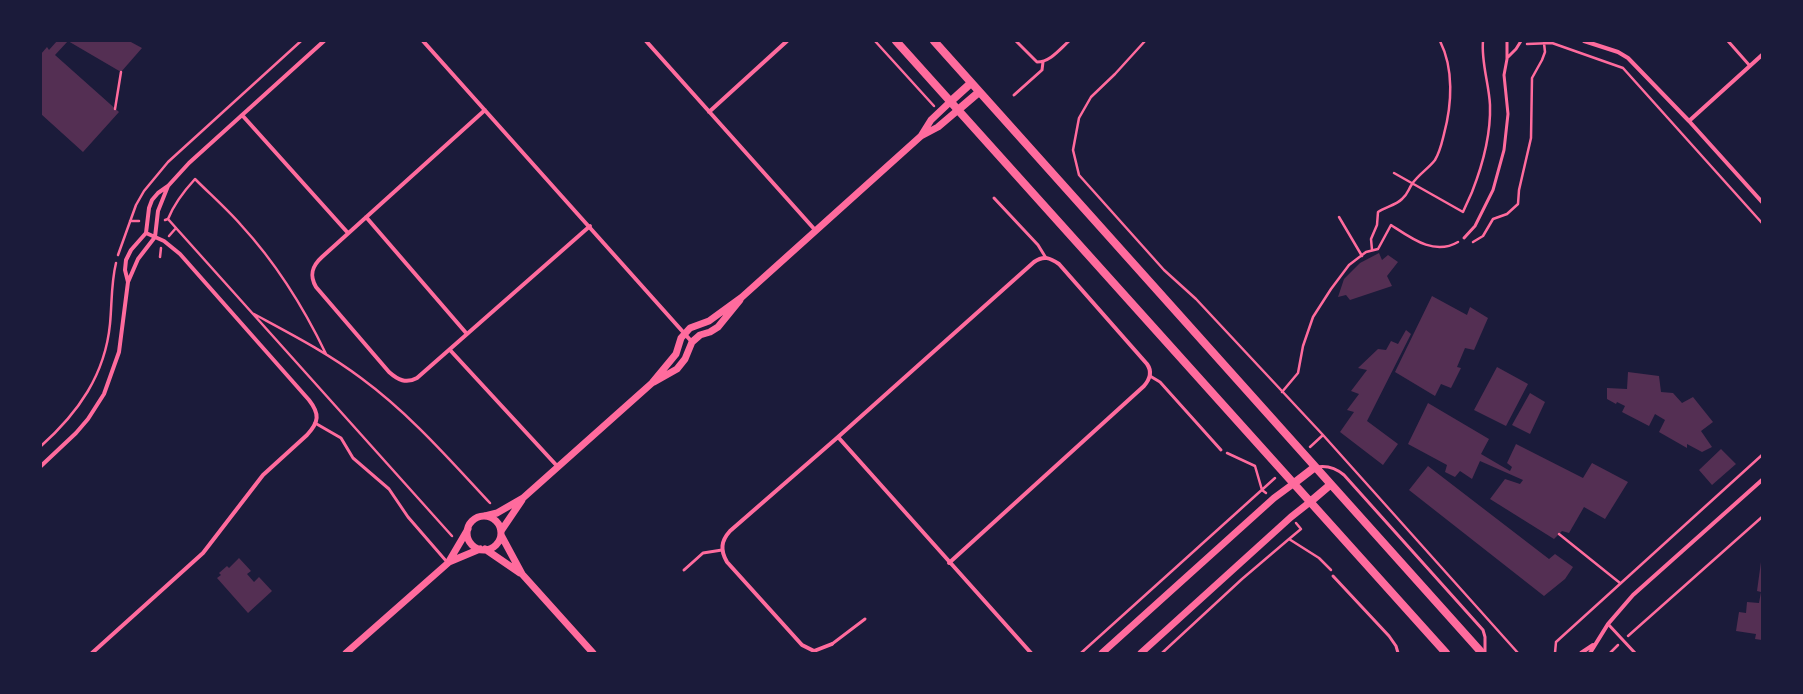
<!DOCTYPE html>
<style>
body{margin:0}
#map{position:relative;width:1803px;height:694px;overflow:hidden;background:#1b1b3a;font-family:"Archivo Narrow",sans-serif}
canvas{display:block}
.frame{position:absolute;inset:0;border:42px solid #1b1b3a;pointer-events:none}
</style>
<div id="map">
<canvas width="1803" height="694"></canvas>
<div class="frame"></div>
</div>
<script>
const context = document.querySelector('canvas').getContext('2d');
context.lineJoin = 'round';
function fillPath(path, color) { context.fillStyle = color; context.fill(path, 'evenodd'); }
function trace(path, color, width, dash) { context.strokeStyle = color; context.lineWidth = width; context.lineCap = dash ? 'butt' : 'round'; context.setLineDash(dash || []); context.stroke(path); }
fillPath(new Path2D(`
 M57,41h72l13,7 -21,24 -53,-31 -13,14 64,57 -36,40 -42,-38v-60l6,-7 2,3z
 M1379,253l3,7 6,-5 10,7 -11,14 5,10 -42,14 -4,-5 -8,2 6,-18 16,-16z
 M1432,296l35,19 3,-8 18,11 -14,32 -9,-2 -8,19 4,1 -10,20 -10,-4 -6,12 -40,-24z
 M1406,330l5,4 -44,87 31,23 -15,21 -43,-33 14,-20 -7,-2 12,-16 -8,-3 16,-21 -9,-2 20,-19 8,1 5,-9 7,3z
 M1497,367l31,17 -22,42 -32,-16z
 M1628,372l31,4 2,16 12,1 9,10 11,-6 20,25 -12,9 11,16 -10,5 -15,-8v4l-28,-16 6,-12 -10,-6 -6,12 -27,-14 3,-6 -8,-4 -1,2 -9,-5v-11l20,1z
 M1530,393l15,9 -15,32 -18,-9z
 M1428,403l61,36 -8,15 29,17 2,-4 -5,-4 9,-19 67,34 9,-15 36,19 -23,37 -21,-12 -15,26 -7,-2 -8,8 -64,-40 15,-20 15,5 3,-4 -43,-19 -8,18 -12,-8 -5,6 -10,-5 2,-7 -39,-21z
 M1721,449l15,15 -24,21 -13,-15z
 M1428,466l121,93 6,-5 18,13 -8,12 -21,17 -135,-106z
 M239,558l12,13 -4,3 7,8 5,-5 13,14 -24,22 -31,-35 4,-3 -2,-2 8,-7 2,2z
 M1761,562h1v78l-7,-1 1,-5 -20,-3 3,-19 7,1 1,-11 12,1 2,-11 -4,-1z`), '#542f53');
trace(new Path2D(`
 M875,41l59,65
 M1145,41l-30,33 -24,23 -12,21 -6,32 6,25 85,95 32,29 127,136 195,218
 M1527,44l25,-1 71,25 139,155
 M115,109l6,-37
 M1394,173l69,39c3,-7 6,-13 9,-20 11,-28 19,-56 18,-87 -1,-21 -9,-43 -7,-64
 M1339,217l23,39
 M168,219c6,-15 16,-28 27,-40 16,16 32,30 46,46 34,37 63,83 85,129
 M165,220l3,-1 8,9 276,308
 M130,221h9
 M169,236l7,-8
 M1473,242l10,-6 10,-17 14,-5 11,-10 1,-14 12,-52 1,-60 10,-18 3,-8 -1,-9
 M1372,250l-1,-11 6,-14 1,-13c8,-5 18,-7 24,-13 6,-5 6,-9 10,-15 6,-9 17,-16 23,-24 5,-8 7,-18 9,-26 8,-30 10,-65 -4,-93
 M118,255l18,-50 8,-14 24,-29 133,-121
 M160,257l1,-9
 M254,314c37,20 74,39 107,64 49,36 88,81 129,125
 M1282,392l16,-19 5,-27 10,-29 18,-28 18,-24 17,-13 12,-3 13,-24c20,13 43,31 67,17
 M41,446c37,-33 64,-71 69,-122 2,-20 1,-41 6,-61
 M1310,447l13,-12
 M1227,453l28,13 7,24 4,3
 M1296,523l5,6 -12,10 30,19 12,12
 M1559,534l61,49
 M1628,636l134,-119
 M1081,653l194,-175
 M1162,653l80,-74 47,-40
 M1555,653l1,-11 206,-187
 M1610,653l8,-8`), '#ff6b9d', 2.5);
trace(new Path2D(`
 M1016,41l21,21c13,0 22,-12 32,-21
 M1728,41l22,25
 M1507,58l9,-9 5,-8
 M1014,95l28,-25 1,-8
 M994,198l44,47 8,13
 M1464,238l11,-12 18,-36 11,-40 4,-36 -4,-39 3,-16v-18
 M1150,376l10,6 61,68
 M315,423l26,15 12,20 36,31 19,28 39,45
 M1316,467c11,-2 20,1 28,8l139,155 2,7v16
 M684,570l19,-17 19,-3
 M1333,576l56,60 7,10 2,7
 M1608,624l27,29
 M832,644l33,-25`), '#ff6b9d', 3);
trace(new Path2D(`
 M423,41l269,301
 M646,41l170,190
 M1584,41l34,11 10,6 61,63 73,81
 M485,110l-163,147c-10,9 -13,18 -6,30l73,85c9,8 17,12 28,6l173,-152
 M709,112l78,-71
 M242,115l106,118
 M1689,121l73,-66
 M366,217l101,117
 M128,282l-3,-12 1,-10 5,-10 15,-17 3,-25 3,-8 6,-7 10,-7 21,-23 135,-122
 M450,350l108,117
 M838,437l196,-175c10,-7 16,-4 25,2l88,100c5,7 3,15 -3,22l-195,177
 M41,466l35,-33 12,-14 16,-25 15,-42 9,-70 10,-23 17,-22 3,-26 10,-25
 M832,644l-18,7 -12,-6 -75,-83c-7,-12 -6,-21 3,-31l108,-94 193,216
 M92,653l111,-100 60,-78 44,-40c12,-13 13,-21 2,-35l-129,-146 -16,-13 -18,-8
 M1581,653l12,-8
 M1590,653l18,-29 25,-29 129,-115`), '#ff6b9d', 4);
trace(new Path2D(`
 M921,136l10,-16 19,-18
 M654,382l23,-13 8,-10 7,-17 8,-7 10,-3 8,-5 22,-27
 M485,516l12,-3 26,-15 129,-115 24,-29 5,-16 9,-10 19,-7 33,-24 179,-161 17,-9 20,-17
 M467 533a17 17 0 1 1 34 0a17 17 0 1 1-34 0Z
 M501,531l21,-31
 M501,535l21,39 71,79
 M485,549l35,24
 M449,562l31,-13
 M346,653l102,-90 20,-34
 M1102,653l172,-155 19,-14
 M1141,653l150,-136 19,-15`), '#ff6b9d', 7);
trace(new Path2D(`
 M896,41l550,612
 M934,41l548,612
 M950,102l21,-19
 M958,110l21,-18
 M1293,484l22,-17
 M1310,502l20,-17`), '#ff6b9d', 8);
</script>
